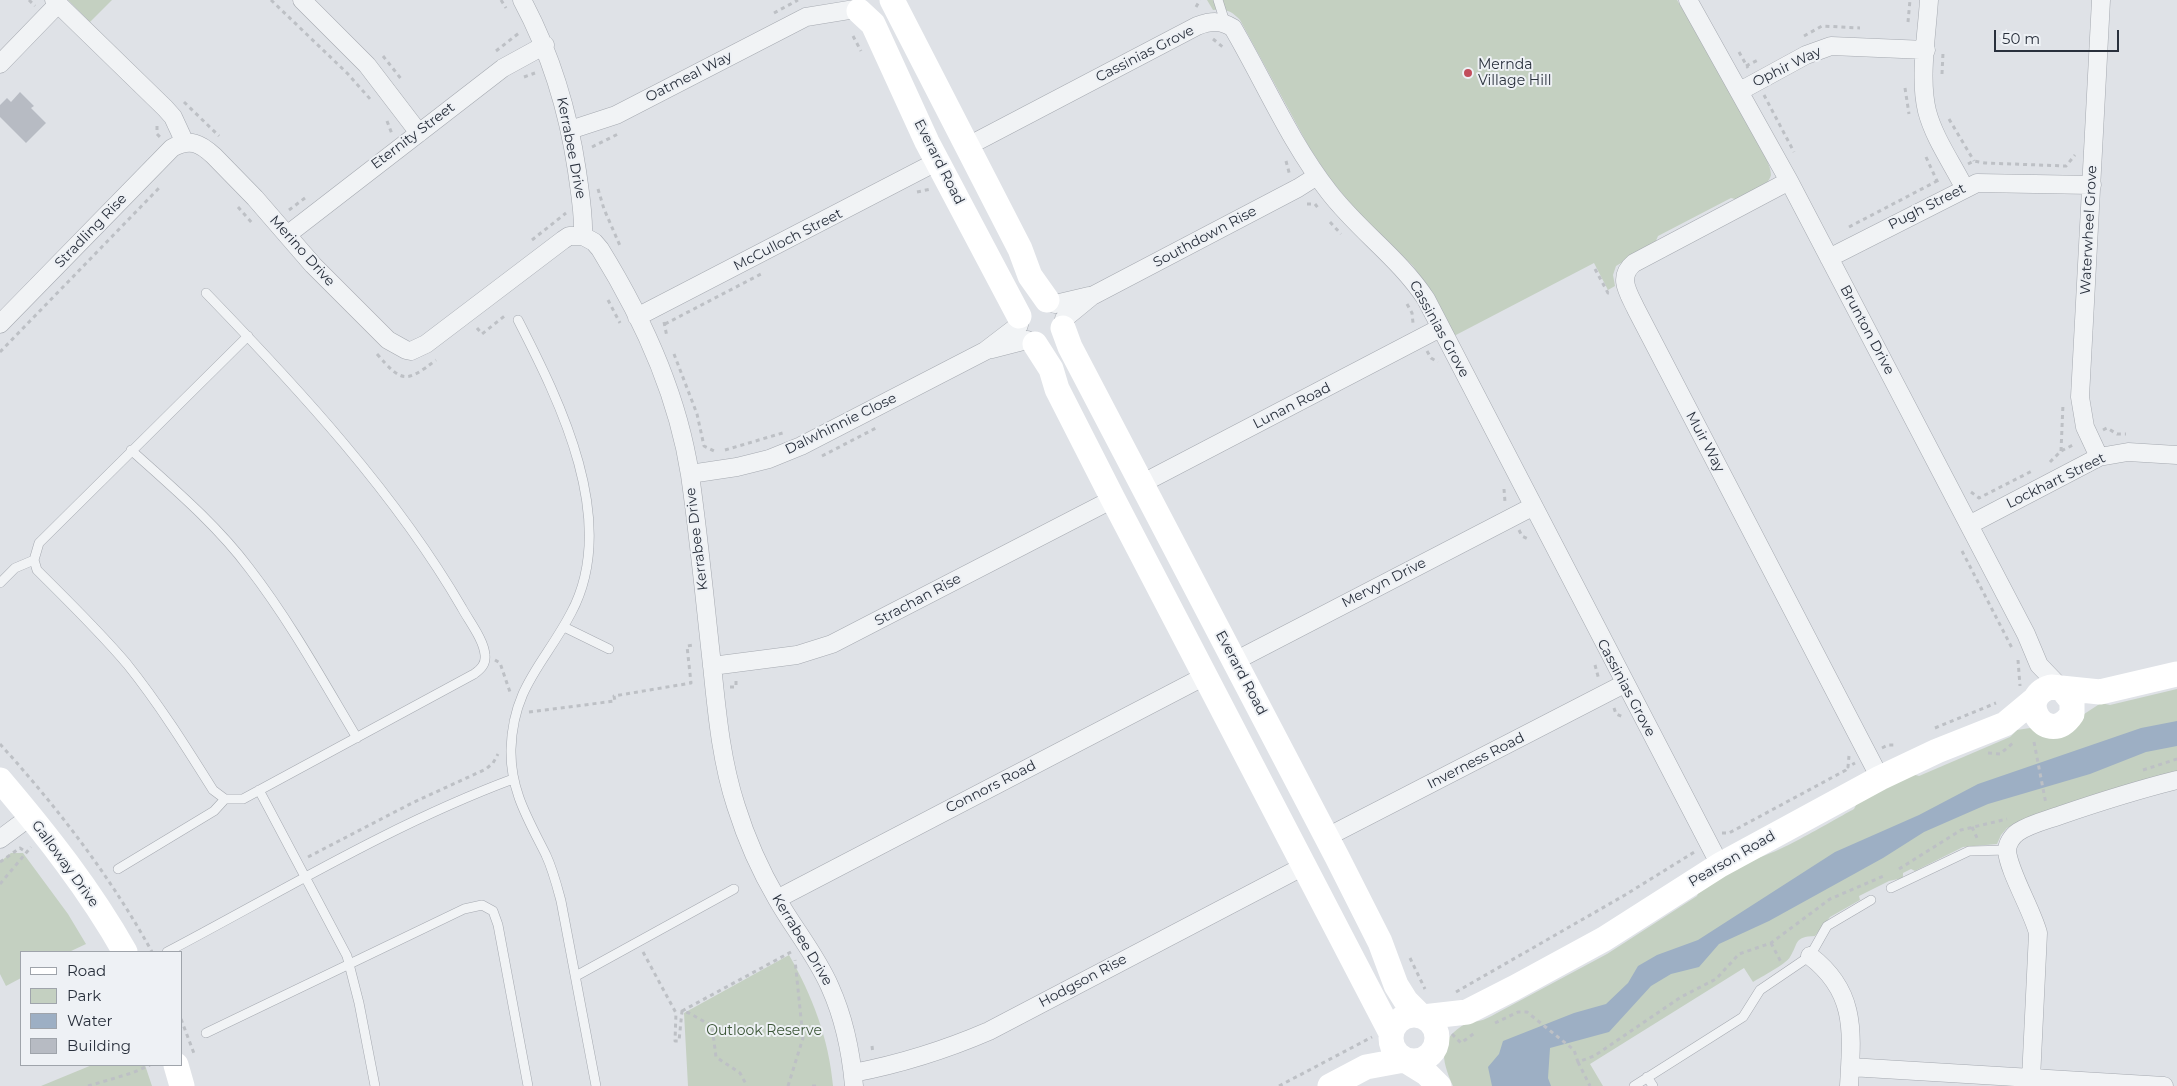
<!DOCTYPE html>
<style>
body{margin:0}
#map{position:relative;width:2177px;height:1086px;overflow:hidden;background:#dfe2e7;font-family:Montserrat,sans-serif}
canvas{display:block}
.legend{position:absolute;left:20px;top:951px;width:162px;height:115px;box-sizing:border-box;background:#eef1f5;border:1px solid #9fa4ab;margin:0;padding:6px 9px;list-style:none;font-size:15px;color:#29303c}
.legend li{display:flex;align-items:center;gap:10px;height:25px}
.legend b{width:25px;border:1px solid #9fa4ab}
.scale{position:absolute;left:1994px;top:30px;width:125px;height:22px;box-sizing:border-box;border:2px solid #29303c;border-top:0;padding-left:6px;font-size:15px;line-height:18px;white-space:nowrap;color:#29303c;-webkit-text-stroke:4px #eef1f5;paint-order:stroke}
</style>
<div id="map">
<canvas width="2177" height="1086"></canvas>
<ul class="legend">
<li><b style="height:6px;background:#fff"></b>Road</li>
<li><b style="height:14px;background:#c4d0c1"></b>Park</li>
<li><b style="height:14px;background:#9dafc4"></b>Water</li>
<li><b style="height:14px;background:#b7bbc3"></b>Building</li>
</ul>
<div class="scale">50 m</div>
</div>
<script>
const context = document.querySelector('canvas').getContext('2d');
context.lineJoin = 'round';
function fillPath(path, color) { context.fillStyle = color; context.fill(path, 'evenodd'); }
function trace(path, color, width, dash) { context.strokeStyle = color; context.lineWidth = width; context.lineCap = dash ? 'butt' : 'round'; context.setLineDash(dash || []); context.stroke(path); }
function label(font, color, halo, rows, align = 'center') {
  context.font = font + ' Montserrat,sans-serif'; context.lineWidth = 4; context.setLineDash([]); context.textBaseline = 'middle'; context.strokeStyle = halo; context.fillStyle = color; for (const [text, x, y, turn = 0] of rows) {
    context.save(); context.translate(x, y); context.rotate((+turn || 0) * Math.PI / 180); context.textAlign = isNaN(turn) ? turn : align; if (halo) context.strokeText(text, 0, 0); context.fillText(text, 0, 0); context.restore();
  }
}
fillPath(new Path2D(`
 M68,0h44l-22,22z
 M1207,0h470c15,24 97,157 94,175 -3,13 -22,19 -32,25l-8,-2 -73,38 -3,7 -39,23 -3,9 2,11 -7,4 -14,-27 -140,73 -23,-44 -18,-26 -58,-57 -25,-30 -21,-32 -69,-127c-8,-9 -15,-12 -27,-10z
 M2177,689v85l-142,43 -28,11 -6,7 -4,9 -34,3 -48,24 -4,-2 -8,4v5l-14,3 -30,15 1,4 -30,17 -15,19c-22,1 -16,7 -25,21 -4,7 -29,20 -37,25l-9,-14 -154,96 13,22h-150c-12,-27 -16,-47 14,-63 4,-3 8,-1 12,-2 6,-1 12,-5 18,-8l110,-59 90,-58 3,-8 52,-30c14,3 85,-40 102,-49l4,-8 54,-27 7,2 91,-39 7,-7 13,-2 22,7 49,-32 9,2z
 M11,853h12l45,61 18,30 -17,8h-48v26l-15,8 -6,-12v-112z
 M789,955c23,40 40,84 44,131h-145l-4,-73z
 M92,1065h53l7,21h-111z`), '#c4d0c1');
fillPath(new Path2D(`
 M2177,721v25l-31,6 -56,22 -102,30 -64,28 -41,26 -114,63 -50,23 -20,23 -28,7 -20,12 -42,46 -59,16 -2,30 3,8h-59l-4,-19 11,-13 4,-13 71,-28 32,-9 22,-21 10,-17 19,-11 41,-15 137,-88 84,-37 59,-31 163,-56z`), '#9dafc4');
fillPath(new Path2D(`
 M20,92l14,14 -3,2 15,15 -20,20 -26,-26v-12l7,-7 4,4z`), '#b7bbc3');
const lane = new Path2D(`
 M1218,0l7,22
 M518,320c42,82 102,202 53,293 -26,50 -58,73 -60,136 -1,41 17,70 35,106 7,15 11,31 15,46l35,185
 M131,450c41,37 85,74 118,118 41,53 74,113 108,170
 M34,560l3,10c31,31 62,61 90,94 32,40 59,83 86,126l12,9h18l231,-125c7,-5 12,-10 11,-19 -1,-15 -16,-34 -23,-47 -66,-114 -164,-220 -256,-315
 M0,583l15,-15 19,-8 5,-17 209,-207
 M564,627l45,22
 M259,790l88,166 12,47 16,83
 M118,869l96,-58 11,-12
 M1891,888l78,-37 38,-1
 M167,952c114,-60 225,-128 346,-173
 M576,976l158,-87
 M206,1033l258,-124 18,-4 11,6 5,14 30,161
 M1647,1077l6,9
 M1634,1086l109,-69 17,-27 50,-34 17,-30 44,-26`);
const street = new Path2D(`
 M54,0l111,108 8,9 12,26
 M302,0l65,65 52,68
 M522,0c29,54 46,110 55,171 3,22 7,43 6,65l11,6 6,7c42,68 78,147 90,226 9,63 15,127 22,190 5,48 9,95 24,141 10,32 24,64 41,93 17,30 39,56 53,88 14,31 21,65 24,99
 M1688,0l101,181 237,453 13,31 23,24
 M1929,0c-2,33 -10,79 -2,111 7,27 25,52 37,76
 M0,64l58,-60
 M1740,91l66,-36 25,-9 95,4
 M570,130l46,-15 190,-98 49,-8
 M968,146l229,-120c14,-5 24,-6 36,2 32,55 57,114 96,164 30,39 70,66 97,107l294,566
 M1789,181l-155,82c-17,14 -6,29 2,46l244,469
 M287,235l216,-167 42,-23
 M1829,258l148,-75 115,2
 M1055,304l34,-8
 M637,317l301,-156
 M1064,319l28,-23 206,-108 19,-12
 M0,324l172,-176c18,-10 28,-5 42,8l41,42 58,67 75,75 18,10 5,1 15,-7 137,-104 6,-4h14
 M992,349l35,-9
 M2099,457l-14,-30 -5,-30 21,-397
 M690,474l47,-7 32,-8 32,-13 184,-95 34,-26
 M1143,483l297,-155
 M1969,525l130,-68 29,-5 49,3
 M1235,661l297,-154
 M712,666l85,-11 35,-11 281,-145
 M1327,837l297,-153
 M0,839l31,-23
 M777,899l428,-223
 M1810,956c47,36 42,76 39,130
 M1850,1067l314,19
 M853,1073c47,-9 92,-23 136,-42l315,-165
 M2031,1079l7,-146c-6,-23 -29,-61 -31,-82 0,-7 5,-15 11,-19 12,-8 29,-12 43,-17 38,-13 76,-25 116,-35`);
trace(lane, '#a5a9b0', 10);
trace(street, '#a5a9b0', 19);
trace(new Path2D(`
 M29,0l6,6
 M271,0l77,74 23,26
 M501,0l5,8
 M1196,7l4,-7
 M774,13l24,-13
 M1908,22l2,-22
 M853,36l8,15
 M1804,36l18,-10 38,2
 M1213,39l11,9
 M496,51l23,-18
 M1739,52l9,16
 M383,56l19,24
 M1746,66l14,-7
 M1942,74l1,-21
 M524,77l11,-4
 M1905,88l4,26
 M1764,95l30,57
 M184,102l35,34
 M1949,119l25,42
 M387,121l5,13
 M157,126v8l4,4
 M592,147l26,-13
 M1926,157l11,24 4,-2
 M1286,161l4,15
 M1968,164l6,-3 11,2 81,3 9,-11
 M598,189l6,20 17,39
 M917,192l14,-3
 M1307,204h8l3,4
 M238,207l14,16
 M289,210l16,-12
 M1330,222l11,12
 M1849,227l88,-46
 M532,240l34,-27
 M1595,269l13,24 3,-1
 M608,300l12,23
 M1407,304l5,9 1,10
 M664,322l3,15
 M665,324l96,-50
 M477,328l5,6 25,-20
 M1427,351l4,7 7,4
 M0,352l160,-165
 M377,354c25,29 29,29 59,6
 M674,354l23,60 7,32 12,6
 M2103,430l4,-2 10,6h9
 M725,450l61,-18
 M2061,451l2,-47
 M822,456l54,-28
 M2050,462l11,-11 14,-7
 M1504,489l1,13
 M1971,492l8,6 55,-28
 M1519,530l3,6 8,4
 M1962,551l50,97
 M495,660l5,3 10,29
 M2018,660l2,26
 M1595,665l4,15
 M730,687h6v-8
 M1614,708l2,6 7,3
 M529,712l86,-11 -1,-5 77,-13 -4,-37 7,-1
 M1935,728l61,-25
 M2034,742l12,62
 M0,744c57,63 111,133 152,208
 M1882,748l6,-3h9
 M1988,753l12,1 13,-11
 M1849,756l-1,11 7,-4
 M2143,770l34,-11
 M1972,827l6,13
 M1722,833h7l117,-63 2,-3
 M308,857l104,-54 74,-34 7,-6 5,-9
 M0,862l20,-14 6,4
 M1899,869l62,-39 46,-11
 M0,884l31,-37
 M1771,943l10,19
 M643,952l33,61 -1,28h4l3,-30 7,2 23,13 4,31 24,16 7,13
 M1410,958l15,31
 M1456,992l169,-97 71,-44
 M682,1011l109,-59
 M181,1019l14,37
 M1495,1023l23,-11h9l47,38 4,12 16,-6 87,-59 35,-18 23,-25 32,-11 59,-44 56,-24
 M1452,1034l9,9 15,-11
 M872,1046l1,8
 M1578,1062l12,24
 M88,1086l44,-13 18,-8
 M788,1086l15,-48 -8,-78
 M812,1086h7
 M1279,1086l93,-49`), '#bdc0c5', 3, [4, 4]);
trace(lane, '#f1f3f5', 9);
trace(street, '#f1f3f5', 18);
trace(new Path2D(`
 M892,0l128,249 10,27 17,24
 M859,11l14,13 54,118 92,174
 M1063,328l7,19 267,510 43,85 16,43 10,16 15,15
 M1035,344l16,25 6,20 56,110 278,534
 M2063,690l9,11v13c-24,36 -59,-16 -21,-27l49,5 77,-18
 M0,780c46,54 90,110 125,172
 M1391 1038a23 23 0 1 1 46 0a23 23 0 1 1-46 0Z
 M1423,1017l44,-5 47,-24 90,-49 116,-74 160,-87 57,-27 68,-27 30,-25
 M1405,1060l21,13 13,13
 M176,1065l6,21
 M1330,1086l36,-19 38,-7`), '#fff', 25);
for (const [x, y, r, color] of [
 [1468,73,5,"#c24e5c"]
]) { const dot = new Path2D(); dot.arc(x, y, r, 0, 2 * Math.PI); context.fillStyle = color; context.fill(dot); trace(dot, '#eef1f5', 2); }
label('14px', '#29303c', '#eef1f5', [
 ["Cassinias Grove",1145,54,-27],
 ["Ophir Way",1787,67,-26],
 ["Oatmeal Way",689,77,-27],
 ["Eternity Street",413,136,-37],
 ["Kerrabee Drive",571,148,79],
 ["Everard Road",939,162,63],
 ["Pugh Street",1927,207,-27],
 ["Waterwheel Grove",2089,230,-87],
 ["Stradling Rise",91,231,-46],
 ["Southdown Rise",1205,237,-28],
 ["McCulloch Street",788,240,-27],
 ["Merino Drive",302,251,48],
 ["Cassinias Grove",1439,329,61],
 ["Brunton Drive",1867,330,62],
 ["Lunan Road",1292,406,-27],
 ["Dalwhinnie Close",841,424,-26],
 ["Muir Way",1705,442,62],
 ["Lockhart Street",2056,481,-26],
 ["Kerrabee Drive",697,539,-97],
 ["Mervyn Drive",1384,583,-27],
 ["Strachan Rise",918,600,-28],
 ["Everard Road",1241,673,62],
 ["Cassinias Grove",1626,688,62],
 ["Inverness Road",1476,761,-27],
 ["Connors Road",991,787,-27],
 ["Pearson Road",1732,859,-30],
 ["Galloway Drive",65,864,54],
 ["Kerrabee Drive",802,940,59],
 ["Hodgson Rise",1083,981,-28]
]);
label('14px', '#29303c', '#eef1f5', [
 ["Mernda",1478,65],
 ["Village Hill",1478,81]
], 'left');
label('14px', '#3d5738', '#eef1f5', [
 ["Outlook Reserve",764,1031]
]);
</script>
